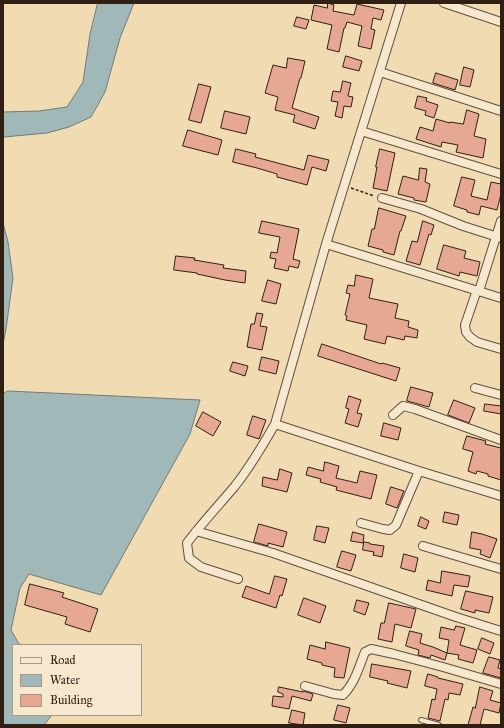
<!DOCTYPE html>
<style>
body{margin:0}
#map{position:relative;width:504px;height:728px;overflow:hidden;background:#f0dbb3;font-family:"IM FELL Great Primer",serif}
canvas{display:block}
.frame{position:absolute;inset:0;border:4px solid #302014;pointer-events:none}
.legend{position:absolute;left:12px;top:644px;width:130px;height:72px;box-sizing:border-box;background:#f5e8ce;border:1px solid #a69884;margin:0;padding:5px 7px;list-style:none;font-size:12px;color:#302014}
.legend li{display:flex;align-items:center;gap:8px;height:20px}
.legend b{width:20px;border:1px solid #a69884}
</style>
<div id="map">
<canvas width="504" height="728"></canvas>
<div class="frame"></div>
<ul class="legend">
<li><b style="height:5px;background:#f5e8ce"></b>Road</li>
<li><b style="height:11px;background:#a0b8b8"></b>Water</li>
<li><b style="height:11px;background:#e6a793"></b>Building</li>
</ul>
</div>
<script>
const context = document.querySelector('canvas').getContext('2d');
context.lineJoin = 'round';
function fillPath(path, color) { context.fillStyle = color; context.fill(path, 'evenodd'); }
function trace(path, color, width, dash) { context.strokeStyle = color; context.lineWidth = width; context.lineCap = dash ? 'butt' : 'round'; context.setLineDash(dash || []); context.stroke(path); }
const water = new Path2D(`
 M98,3h36l-14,35 -15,54 -14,25 -22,10 -22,6 -43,4 -1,1v-26l36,-1 28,-4 16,-25 7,-48z
 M3,223l5,19 5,36 -7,51 -3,15z
 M8,391l192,9 -10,34 -89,161 -72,-21 -9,14 -9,42 8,14 7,1h-13v70h39l-8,10h-41v-331z`);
fillPath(water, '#a0b8b8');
trace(water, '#737b76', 1);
const building = new Path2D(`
 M328,3l6,2 -1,6 21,4 3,-11 27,6 -3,10 -8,-2 -2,11 4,1 -4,19 -13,-3 4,-20 -15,-4 -2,6h-1l-5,24 -12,-3 5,-24 -21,-5 3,-15 13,3z
 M297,17l12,3 -3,9 -12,-3z
 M346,56l16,5 -3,10 -16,-4z
 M288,58l17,3 -4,17h-1l-8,30 27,9 -4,12 -22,-7 2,-7 -20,-5 3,-13 -13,-4 8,-28 13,3z
 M464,67l10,3 -4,17 -10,-2z
 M436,73l22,7 -3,10 -22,-7z
 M343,81l8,2 -3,13 5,1 -2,10 -7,-1 -2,12 -7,-2 3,-14 -7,-1 2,-10 7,1z
 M199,84l12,3 -10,36 -12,-3z
 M418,96l9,2 -1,3 12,4 -4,13 -9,-3 1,-4 -11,-3z
 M467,110l12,4 -5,22 12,3 -3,19 -27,-6 2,-7 -16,-3 -1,5 -25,-8 4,-12 13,4 3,-12 14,4v-1l13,2z
 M225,111l25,6 -4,17 -25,-6z
 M188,130l34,10 -4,15 -35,-9z
 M236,149l20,5 -1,3 49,13 4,-15 21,5 -3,11 -14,-4 -5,18 -30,-8v-3l-20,-6 -24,-6z
 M380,149l15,4 -8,38 -14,-3 4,-21h-1z
 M420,168l7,1 -2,13 5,2 -4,18 -12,-2v-2l-16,-4 5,-18 15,4z
 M462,177l13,3 -4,16 16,4 4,-18 10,2v10l-4,16 -16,-4 -2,9 -12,-3v-2l-13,-4z
 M379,208l27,8 -5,15h-1l-6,24 -11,-3v-2l-15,-4 4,-17h2z
 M262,221l37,8 -6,30 7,2 -2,7 -9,-2 -1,5 -14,-3 2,-9 -6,-1 1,-6 6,1 3,-16 -21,-4z
 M423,221l11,4 -3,10 -2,-1 -9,31 -14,-4 6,-20 5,1z
 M444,245l22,6 -2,7 16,4 -3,14 -17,-4 -1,4 -22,-7z
 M176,256l19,2 -1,2 30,5 -1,3 23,3 -1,12 -20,-3 -28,-6v-1l-23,-3z
 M356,275l17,4 -4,19 29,6 -3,14 14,3 -1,6 10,3 -1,8 -12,-2 -1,4 -17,-4 -2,8 -21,-5 3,-14 -21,-5 1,-4 -2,-1 5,-21 -4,-1 2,-8 6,1z
 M268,280l13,4 -5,20 -14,-3z
 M257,313l6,1 -3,12 7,1 -5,23 -15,-3 4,-23h3z
 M322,344l59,20 1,-1 18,5 -4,13 -78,-25z
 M262,357l17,4 -3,13 -17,-4z
 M233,362l15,4 -3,10 -15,-5z
 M411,387l22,6 -4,14 -22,-6z
 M349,396l12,4 -4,13 5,1 -4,13 -13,-4 4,-14 -3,-1z
 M454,400l21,8 -6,15 -21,-8z
 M485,404l16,2v8l-17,-3z
 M203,412l18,10 -8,14 -17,-10z
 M253,416l13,4 -7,19 -12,-4z
 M384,423l17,5 -3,12 -17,-4z
 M467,436l19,5 -1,3 16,4v32l-13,-4v-2l-11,-3 -1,3 -8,-3 5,-19 -10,-3z
 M325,462l14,4 -3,12 21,5 3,-12 17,4 -6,24 -35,-9 1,-3 -17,-5 1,-3 -15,-4 2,-8 15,4z
 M280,469l12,4 -5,19 -25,-6 1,-9 14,3z
 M391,487l13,4 -7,17 -11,-4z
 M445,512l14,3 -2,10 -14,-3z
 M421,517l8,4 -3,8 -8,-3z
 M259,524l28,8 -4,15 -15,-4v3l-14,-4z
 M317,526l12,2 -4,15 -11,-3z
 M353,532l11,3 -1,8 -12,-2z
 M472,532l10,2 15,5 -7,19 -10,-4 1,-4 -11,-2z
 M364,542l6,1v1l14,2 -2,11 -9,-2 1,-3 -11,-2z
 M342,551l14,4 -5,16 -14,-4z
 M404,554l14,4 -3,14 -14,-4z
 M442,571l28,5 -2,11 -14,-2 -2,11 -26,-6 2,-10 12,3z
 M275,576l12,3 -5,17 -2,-1 -4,13 -34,-11 4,-11 23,8z
 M30,584l34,9 -2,4 36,12 -8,23 -25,-8 2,-7 -42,-12z
 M466,591l27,6 -4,16 -14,-3v3l-14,-4z
 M304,598l22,8 -6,17 -22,-8z
 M357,600l12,3 -4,12 -11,-4z
 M389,603l27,6 -5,19 -16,-4 -3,18 -14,-3 3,-16h3z
 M456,626l9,2 -5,17 17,5 -4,13 -15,-4 1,-4 -12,-2 2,-13 -10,-2 2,-11 13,3z
 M410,631l12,3 -2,9 13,4 14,6 -2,7 -14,-5 -1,3 -12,-3 1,-5 -13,-4z
 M482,638l12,5 -4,11 -12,-5z
 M326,642l24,6 -6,30 -10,-1 1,-9 -13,-3v-2l-15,-4 3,-14 15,4z
 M489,657l11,3 -2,8 3,1v9l-18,-5z
 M372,664l39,7 -4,17 -20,-5 1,-2 -18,-4z
 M428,674l10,3v1l25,6 -3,11 -11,-2 -1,7 -3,-1 -5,22 -12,-3 4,-19 3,1 2,-11 -12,-3z
 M279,687l24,5v-1l10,3 -2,7 -19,-5 -3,13 -17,-3 1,-10 10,1v-3l-5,-2z
 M480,687l13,4 -3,9 11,3 -2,10 -15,-4 -4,16h-12l5,-18 2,1z
 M338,705l12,3 -4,15 -12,-3z
 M292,710l13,3 -2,12 -14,-2z`);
fillPath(building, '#e6a793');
trace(building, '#302014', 1);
const lane = new Path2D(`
 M421,720l18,5`);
const street = new Path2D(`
 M444,3l57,19
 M380,72l121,39
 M361,131l140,43
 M382,198l39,11 42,17 38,12
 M326,244l175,54
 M477,290l-12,35 1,7 4,5 7,5 24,7
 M479,291l22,-70
 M475,388l26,7
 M393,415l10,-9 12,3 86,31
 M275,424l144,47 82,25
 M361,523l22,6 7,1 6,-5 23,-54
 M196,531l77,22 183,64 45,14
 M423,546l78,23
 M238,579l-37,-12 -12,-9 -2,-15c15,-20 32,-38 48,-57 15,-19 28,-41 40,-62l51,-180 75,-241
 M305,686l29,8 9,1c12,-12 16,-28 22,-43l6,-3 23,5 49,13 58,17`);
trace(lane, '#604f3c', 6);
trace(street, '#604f3c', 10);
trace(new Path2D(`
 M351,188l23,8`), '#302014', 1.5, [3, 2]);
trace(lane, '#f5e8ce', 4);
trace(street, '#f5e8ce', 8);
</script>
